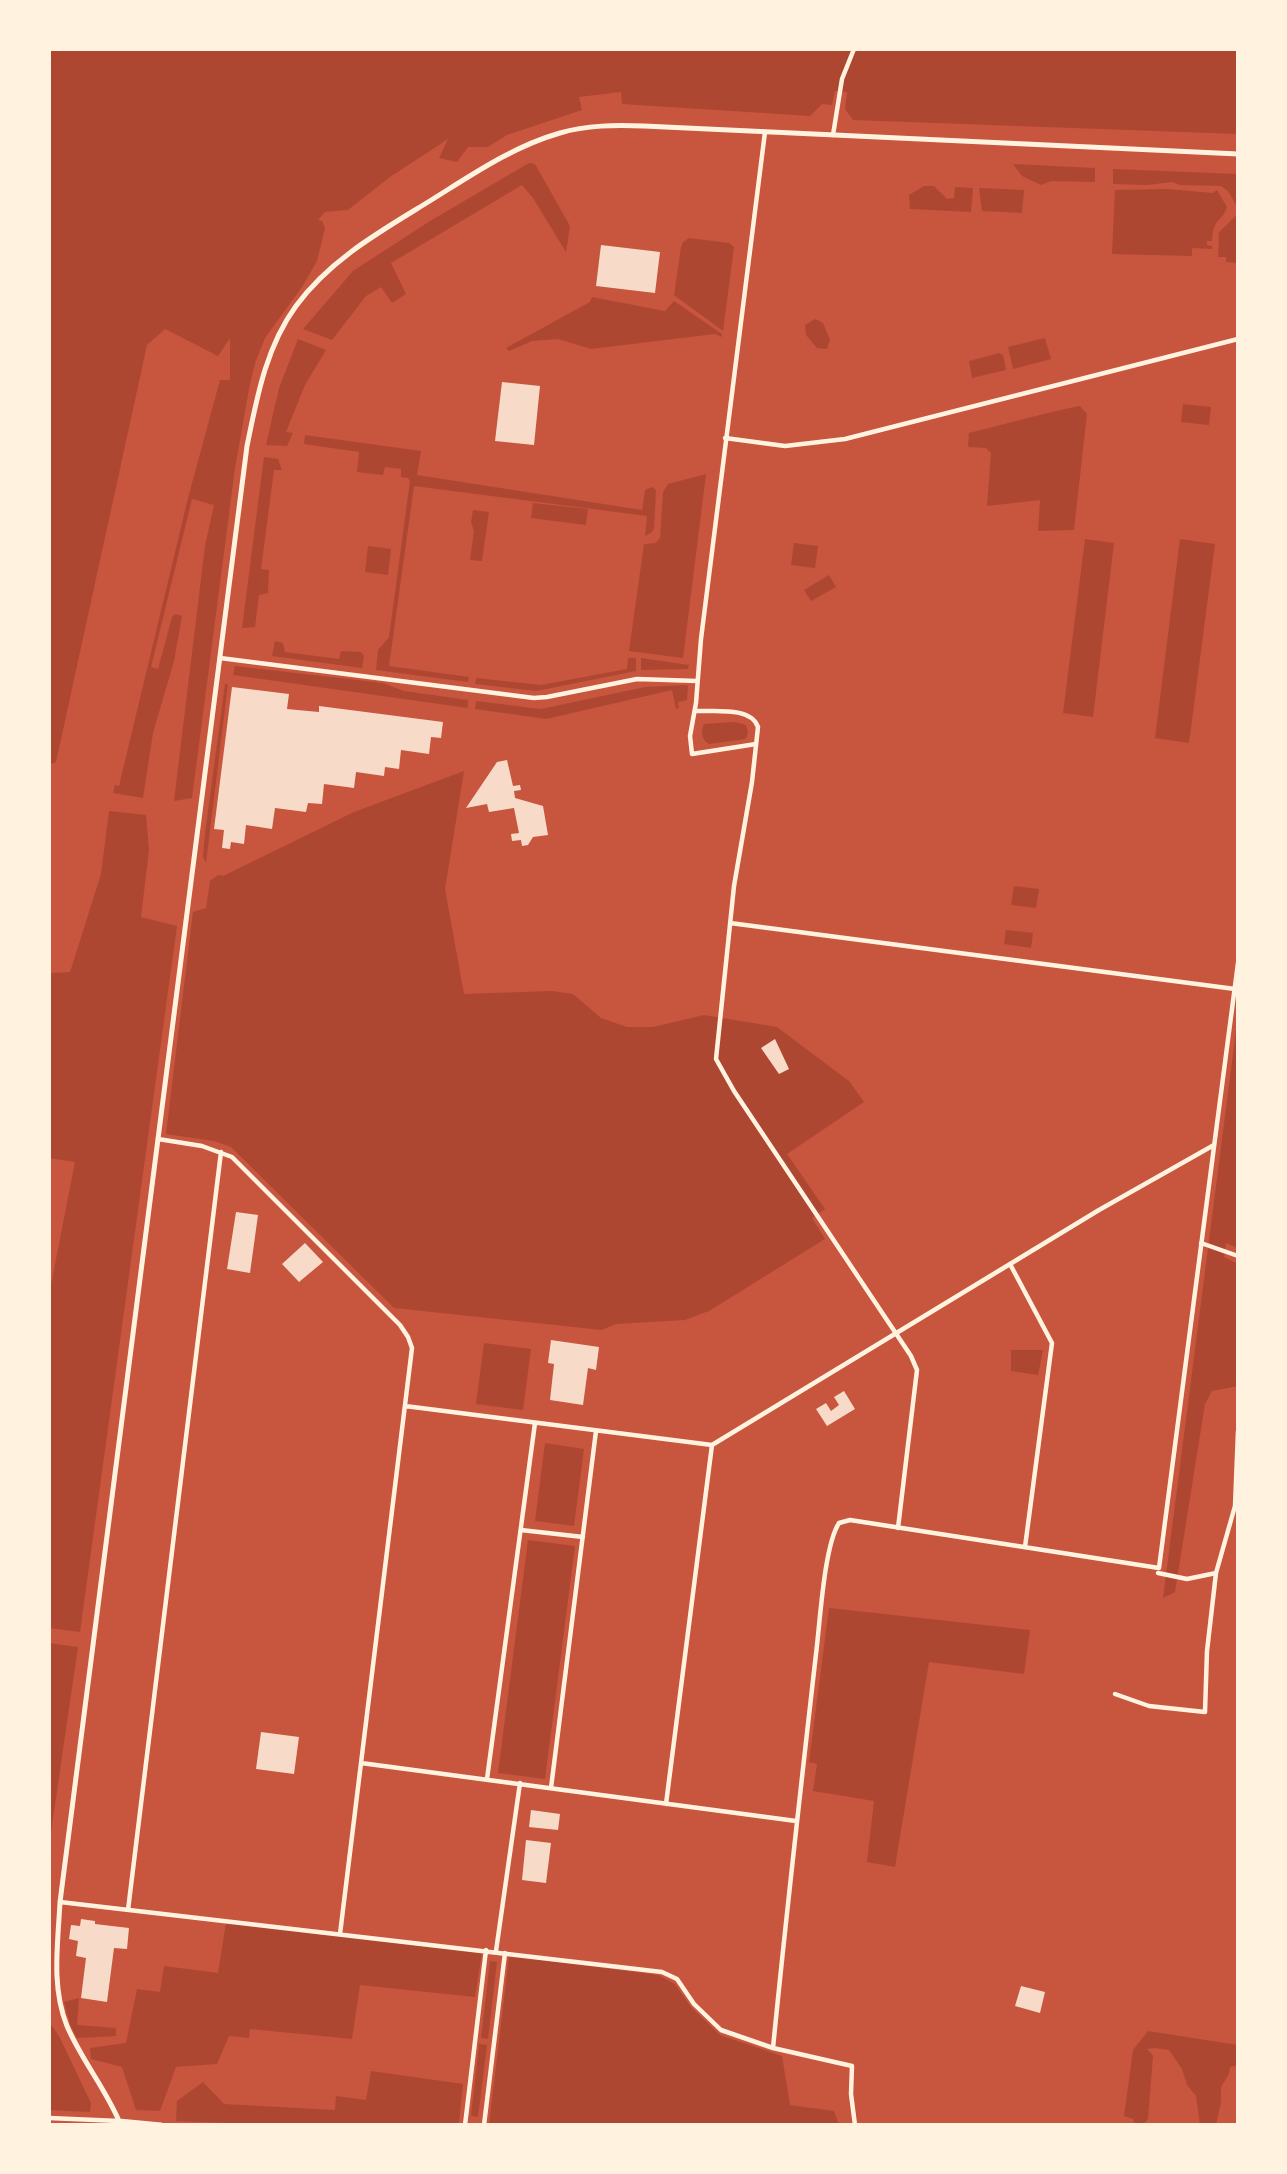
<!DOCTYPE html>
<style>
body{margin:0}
#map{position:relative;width:1287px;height:2174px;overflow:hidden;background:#c8553d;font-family:Helvetica,sans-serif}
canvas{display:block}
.frame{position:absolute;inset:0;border:51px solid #fff3e0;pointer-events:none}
</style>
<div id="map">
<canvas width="1287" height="2174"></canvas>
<div class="frame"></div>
</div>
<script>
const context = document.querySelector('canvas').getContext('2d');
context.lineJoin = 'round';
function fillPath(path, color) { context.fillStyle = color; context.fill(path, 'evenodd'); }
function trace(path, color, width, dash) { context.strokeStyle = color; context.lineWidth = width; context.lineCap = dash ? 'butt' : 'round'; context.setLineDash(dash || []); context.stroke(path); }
fillPath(new Path2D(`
 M49,49h1189v85l-385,-14 -8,-11 2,-17 -12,-1 -3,14 -10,-1 -12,12 -188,-12 -1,-12 -42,5 3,13 -75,25 -19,12h-20l-11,15 -18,-4 9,-19 -58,38 -42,33 -23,2 -7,8 4,1 3,7 -8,33 -15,26 -37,51 -10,25 -6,26 -14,79 -43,330 -18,3 31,-255 9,-41 -22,-6 -41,168 7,2 14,-52 3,-3 7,2 -8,45 -21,72 -10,65 -30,-5 2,-8 4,1 69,-288 32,-118h10v-42l-12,18 -53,-27 -18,16 -91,417 -7,3z
 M529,163l6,1 35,62 -4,26 -33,-54 -11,-13 -131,78 15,31 -14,9 -11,-16 -15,9 -34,44 -29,-11 50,-58 77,-50z
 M1013,164l82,4v14l-44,-1 -10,4 -19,-9z
 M1113,169l125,5v34l-10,-17 -7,-5 -41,-1 -8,-3 -25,3 -34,-1z
 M924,186h10l13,13 7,-1 1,-11 18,1 -2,24 -61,-3 -1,-14z
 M979,188l45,2 -2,23 -40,-2z
 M1167,189l46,4 4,-3 10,17c-5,16 -14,10 -15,34h-5v4l5,1v3l-20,-1v8l-80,-2 3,-64z
 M1238,214v49l-12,-1v-5h-8l1,-25z
 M689,238l40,5 5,4 -11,84 -49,-36 7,-48 2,-5z
 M592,297l73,14 9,-10 48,33v3l-7,-3 -124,15 -33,-10 -26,2 -23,10 -3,-3 84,-46z
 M815,319l8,4 7,17 -3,9 -10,-1 -11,-13 -1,-10z
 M1045,338l6,21 -38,10 -5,-22z
 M298,339l28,11 -21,35 -19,47 7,1 -6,13 -21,-1 13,-57z
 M999,353l4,2 3,15 -34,8 -3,-17z
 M1183,404l28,3 -2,18 -28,-3z
 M1080,406l7,8 -13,116 -36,1 2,-31 -53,6 4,-53 -5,-5 -18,-1 1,-14c38,-9 74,-20 111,-27z
 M305,435l116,16 -4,24 225,35 3,-20 7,-3 4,3 -2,39 -3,4 -6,3 2,-20 -233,-30 -25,180 80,11 -1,5 -92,-12 2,-20 11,-13 21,-156 -2,-3 -7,-1v-8l-16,-2 -2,8 -26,-3 2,-20 -55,-8z
 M264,457l14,2 4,11h-8l-13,99 8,1 -1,23 -9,2 -4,32 -13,1z
 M706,474l-23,184 -54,-7 15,-107 12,-1 4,-5 3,-46 5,-8z
 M533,503l55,6 -2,16 -55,-7z
 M473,510l16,2 -7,49 -12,-1 4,-29 -3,-9z
 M1085,539l29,4 -21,174 -30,-4z
 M1180,539l35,5 -26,199 -34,-5z
 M794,543l24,3 -3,22 -24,-3z
 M368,546l23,3 -3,26 -23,-3z
 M829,575l7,12 -25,14 -7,-11z
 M275,641l8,2 2,9 54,7 2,-8 20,1 3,4 -2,12 -90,-12z
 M628,658h8v13l-100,20 -61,-7 1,-6 65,7 86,-16z
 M641,658l48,7 -1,4 -47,1z
 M235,666l148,17 21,8 64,9v8l-235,-33z
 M225,684h3l-22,179 -3,-6 2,-23z
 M685,685l3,1 -1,14 -9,2 1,6 -3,1 -4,-19 -126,29 -71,-10 1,-8 65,8 104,-22z
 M735,722l11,3 2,7 -2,7 -37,5c-8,-5 -8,-12 -5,-20z
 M464,771l-19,118 19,105 88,-3 21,3 28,24 26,9h26l51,-12 73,12 72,54 15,21 -77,52 38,55 -13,9 13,21 -116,72 -24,9 -69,4 -14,6 -208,-22 -163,-161 -17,-6 -48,-7 27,-222 13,-4 4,-27 8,-6 5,1 131,-64z
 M109,811l37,4 3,35 -8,67 36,9 -97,706 -31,-4v-333l26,-133 -26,-4v-185l21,-1 31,-98z
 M1014,886l25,3 -3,19 -25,-3z
 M1006,930l27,3 -2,15 -27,-4z
 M1238,1015v233l-12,-5 -2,14 14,7v122l-26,5 -7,13 -30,188 -12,6z
 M484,1343l47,6 -8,61 -47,-6z
 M1011,1350h32l-5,25 -27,-4z
 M545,1443l39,6 -10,77 -39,-5z
 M528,1540l47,6 -30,233 -47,-6z
 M829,1608l201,22 -6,44 -95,-12 -34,205 -28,-5 7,-61 -61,-10 4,-27 -8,-2z
 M49,1643l29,4 -27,185h-2z
 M226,1923l256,30 -7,44 -115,-12 -8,54 -102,-10 -1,9 -20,-2 -12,28 -41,3 -16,44 -24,-1 -14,-43 -31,-8 -1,-11 36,-5 11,-54 23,3 4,-26 54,7z
 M509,1956l149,19 17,9 16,23 29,28 62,21 8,49 44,6 5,14h-350z
 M490,1961l7,1 -9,77 -7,-1z
 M79,1998l-2,27 39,3v8l-39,2 -7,-14 -6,-22z
 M49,2022l10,14 32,67 -1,9 -41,-2z
 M1148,2031l90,14v20l-8,2 -1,7 -8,13v15l-5,23h-16l-4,-29 -9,-11 -5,-16 -13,-19 -15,-2 -7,1 6,7 -5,63 -5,6h-8l-2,-6 -9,-3 9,-66z
 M479,2044l8,1 -9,72 -7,-1z
 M371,2071l92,13 -4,38 -2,3h-173l-108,-4 1,-20 26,-19 21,22 111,6 1,-14 30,4z`), '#ae4732');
fillPath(new Path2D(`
 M601,245l59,7 -5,41 -59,-7z
 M502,382l38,4 -6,59 -39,-4z
 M232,687l57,7 -2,15 32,3v-6l124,16 -2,16 -10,-1 -2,17 -28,-4 -2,19 -14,-2 -1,9 -28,-4 -2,16 -30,-4 -2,20 -14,-1 -2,9 -31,-4 -3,21 -26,-4 -2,19 -13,-2 -1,7 -8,-1 2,-18 -10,-1z
 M507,760l6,26 7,-1 1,5 -7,1 1,7 28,8 5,29 -15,2 -5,8 -6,1 -1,-6 -9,1 -1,-7 8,-1 -5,-25 -25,4 -2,-8 -21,4 31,-46z
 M775,1039l14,30 -10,5 -18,-26z
 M236,1212l22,3 -8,58 -23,-4z
 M305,1243l18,19 -24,20 -17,-18z
 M551,1340l48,7 -3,23 -8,-2 -5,37 -33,-5 4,-36 -6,-1z
 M844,1391l11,18 -28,17 -11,-17 10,-6 5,8 8,-6 -5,-8z
 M261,1732l38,5 -5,37 -38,-5z
 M531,1810l29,4 -2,16 -29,-3z
 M526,1840l25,3 -5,40 -24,-3z
 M81,1919l14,2v3l34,4 -2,21 -13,-1 -7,54 -26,-4 5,-40 -10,-2 2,-15 -9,-2 2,-14 9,1z
 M1021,1986l24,6 -5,21 -25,-7z`), '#f7dbc8');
trace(new Path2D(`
 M833,135l9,-56 12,-30
 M725,438l60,8 60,-7 393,-100
 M220,658l314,40 13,-1 90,-18 60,2
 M695,711c18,1 56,-5 63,16l-6,55 -18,104 -18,173 18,32 177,265 6,14 -19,158
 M756,744l-64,10 -2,-18 6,-33 5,-64 64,-507
 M730,923l505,66
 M158,1139l44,7 30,11 168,168 8,12 4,11 -72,586
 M1201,1243l37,13
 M1010,1264l42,79 -27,204
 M405,1406l307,39 387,-235 115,-65
 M521,1530l62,7
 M1158,1573l29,6 29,-6
 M1115,1694l34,12 56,6 2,-61 9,-78 19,-67 3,-75
 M361,1763l435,58
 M487,1779l48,-356
 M551,1788l45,-357
 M666,1804l46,-359
 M60,1902l602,70 15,7 17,25 27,26 52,18 79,18 -1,28 4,31
 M128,1910l93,-758
 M496,1951l24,-168
 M773,2048c13,-132 28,-263 43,-394 4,-31 8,-108 23,-131l11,-3 309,48 79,-605
 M49,2118l70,3
 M465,2125l21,-175
 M484,2125l21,-172`), '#fff3e0', 4.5);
trace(new Path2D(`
 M161,2125l-42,-4c-14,-33 -38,-62 -52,-95 -16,-39 -9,-83 -7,-124l187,-1456c10,-49 19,-99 49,-140 35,-48 87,-76 137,-107 40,-25 81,-53 127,-66 27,-8 55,-8 84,-7l594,28`), '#fff3e0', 5);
</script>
